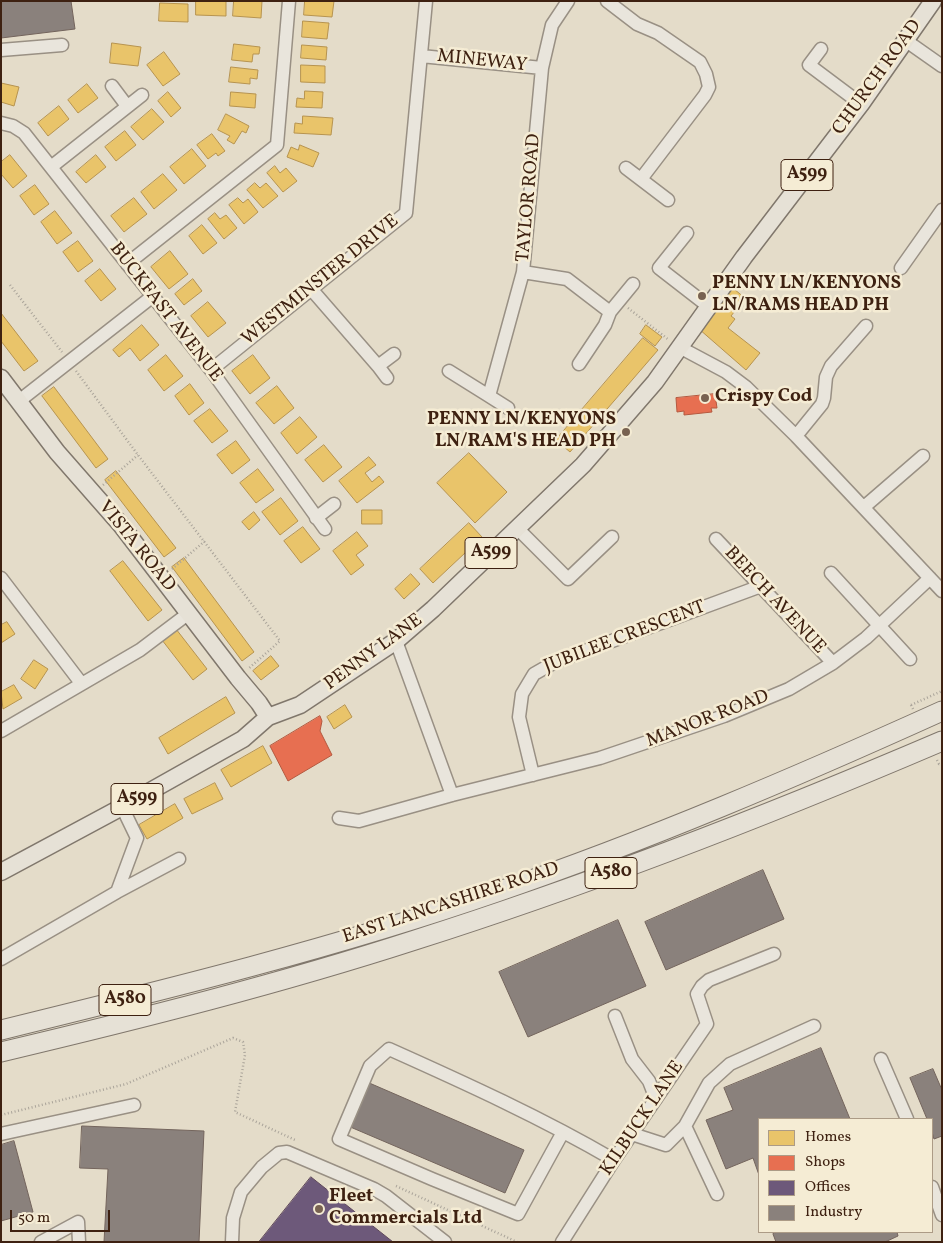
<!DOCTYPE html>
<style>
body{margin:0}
#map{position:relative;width:943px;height:1243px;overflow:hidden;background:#e4dcc9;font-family:Vollkorn,serif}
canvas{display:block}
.frame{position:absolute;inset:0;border:2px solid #3e2111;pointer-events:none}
.legend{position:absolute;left:758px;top:1118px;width:175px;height:115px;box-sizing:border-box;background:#f5ecd4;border:1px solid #ac9b86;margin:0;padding:6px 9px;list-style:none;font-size:15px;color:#3e2111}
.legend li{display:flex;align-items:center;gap:10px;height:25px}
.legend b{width:25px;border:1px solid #ac9b86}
.scale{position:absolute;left:10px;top:1210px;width:100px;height:22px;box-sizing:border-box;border:2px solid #3e2111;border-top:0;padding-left:6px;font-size:15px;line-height:18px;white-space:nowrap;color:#3e2111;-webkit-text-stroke:4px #f5ecd4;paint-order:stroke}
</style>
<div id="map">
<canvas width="943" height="1243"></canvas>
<div class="frame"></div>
<ul class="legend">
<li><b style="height:14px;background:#e9c46a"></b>Homes</li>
<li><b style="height:14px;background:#e76f51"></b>Shops</li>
<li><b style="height:14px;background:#6d597a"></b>Offices</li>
<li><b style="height:14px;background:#8a817c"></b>Industry</li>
</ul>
<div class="scale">50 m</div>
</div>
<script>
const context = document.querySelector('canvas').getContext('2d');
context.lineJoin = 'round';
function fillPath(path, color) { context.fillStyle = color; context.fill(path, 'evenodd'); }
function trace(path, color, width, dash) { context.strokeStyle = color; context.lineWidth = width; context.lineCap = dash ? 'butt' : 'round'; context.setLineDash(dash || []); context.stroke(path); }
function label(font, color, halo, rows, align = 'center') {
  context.font = font + ' Vollkorn,serif'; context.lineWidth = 5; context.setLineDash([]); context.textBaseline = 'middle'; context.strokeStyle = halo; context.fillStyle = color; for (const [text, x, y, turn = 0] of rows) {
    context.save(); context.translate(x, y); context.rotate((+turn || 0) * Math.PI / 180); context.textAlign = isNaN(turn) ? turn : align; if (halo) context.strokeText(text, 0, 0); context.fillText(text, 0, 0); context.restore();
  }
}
const homes = new Path2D(`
 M196,1h30v15l-30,-1z
 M234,1h28l-1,17 -28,-2z
 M305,1h29l-2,16 -28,-2z
 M160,3l28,1v18l-29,-1z
 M303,21l26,2 -2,16 -25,-2z
 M112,43l29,4 -3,19 -28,-3z
 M234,44l26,3 -1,7h-6l-1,8 -20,-2z
 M302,45l25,2 -1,13 -25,-2z
 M164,52l16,22 -17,12 -16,-21z
 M301,65l24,1v17l-24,-1z
 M231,67l27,3 -1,9 -7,-1v6l-21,-2z
 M1,83l18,4 -5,19 -13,-4z
 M87,84l11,14 -20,15 -10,-13z
 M305,91l18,1 -1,16 -26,-1 1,-9 7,1z
 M168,92l13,16 -10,9 -13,-16z
 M231,92l25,2 -1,14 -25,-2z
 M59,106l10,13 -21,17 -10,-13z
 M152,109l12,13 -21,18 -12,-13z
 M226,114l23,12 -3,7 -4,-2 -8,13 -7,-4 3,-4 -12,-6z
 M303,116l30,2 -2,17 -37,-2 1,-10 7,1z
 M125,131l11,14 -20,16 -11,-14z
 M212,134l13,17 -7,5 -2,-3 -8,6 -11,-14z
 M300,145l19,8 -6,14 -26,-10 4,-10 7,3z
 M192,149l14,17 -22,18 -14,-17z
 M10,155l17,21 -14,12 -12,-14v-12z
 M96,155l10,12 -20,16 -10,-11z
 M275,166l5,7 6,-5 11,13 -14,11 -16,-19z
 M163,174l14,16 -23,19 -13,-17z
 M255,183l5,5 6,-5 12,13 -15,12 -16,-18z
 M35,185l14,19 -15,11 -14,-19z
 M134,198l13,16 -23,18 -13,-16z
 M238,198l5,5 5,-4 10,13 -14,12 -15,-19z
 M55,211l17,22 -15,11 -16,-22z
 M215,213l5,6 6,-4 11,13 -13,11 -16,-20z
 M202,225l15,18 -14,11 -14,-18z
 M78,241l15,20 -15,11 -15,-20z
 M170,251l18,23 -19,15 -18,-22z
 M100,269l16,20 -15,12 -16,-20z
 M193,279l9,12 -18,14 -9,-11z
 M729,285l16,13 -14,18 4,3 -7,9 32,25 -14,17 -47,-41z
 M208,302l18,21 -18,14 -17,-21z
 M1,313l37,48 -14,10 -23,-30z
 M142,325l17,20 -19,16 -10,-13 -11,9 -6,-7z
 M646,325l16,12 -7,9 -15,-12z
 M643,338l15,12 -88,102 -14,-12z
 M166,355l17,21 -19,15 -16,-21z
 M253,355l17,23 -20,16 -18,-23z
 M190,384l14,19 -15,12 -14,-19z
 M277,386l17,22 -20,16 -18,-21z
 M54,387l54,72 -12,9 -54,-72z
 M210,409l18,22 -16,12 -18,-22z
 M300,417l17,20 -20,17 -16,-21z
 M236,441l14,19 -18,14 -15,-19z
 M324,445l18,22 -19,15 -18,-22z
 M469,453l38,39 -32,31 -38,-40z
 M369,457l7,8 -11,8 7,9 7,-6 5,6 -27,21 -18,-22z
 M258,469l16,21 -18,13 -16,-20z
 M116,471l60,77 -12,9 -59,-77z
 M281,498l17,23 -18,14 -18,-23z
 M362,510h20v14h-20z
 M254,512l6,8 -11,10 -7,-8z
 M469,523l13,14 -49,46 -13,-14z
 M303,527l17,22 -19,14 -17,-22z
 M357,532l11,14 -12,9 8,10 -13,10 -18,-24z
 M184,558l70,94 -12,9 -70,-94z
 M123,561l39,49 -14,11 -38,-50z
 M411,574l9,10 -16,15 -9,-10z
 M7,622l8,12 -14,9v-18z
 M176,629l31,40 -14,11 -31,-40z
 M271,656l8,10 -18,14 -8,-9z
 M34,660l14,9 -13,20 -14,-10z
 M14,685l8,13 -19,11 -2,-17z
 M226,697l9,16 -67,41 -9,-16z
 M345,705l7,12 -18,12 -7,-12z
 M263,746l9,17 -41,24 -10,-17z
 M215,783l8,16 -31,15 -8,-15z
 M175,804l8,14 -36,21 -8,-14z`);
fillPath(homes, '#e9c46a');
trace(homes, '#b6934f', 1);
const shops = new Path2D(`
 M715,394l2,14h-6l1,4 -28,3v-4l-7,1 -1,-14z
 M320,716l2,5 -2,10 12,24 -44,26 -18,-35z`);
fillPath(shops, '#e76f51');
trace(shops, '#b4583e', 1);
const offices = new Path2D(`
 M311,1177l82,65h-134z`);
fillPath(offices, '#6d597a');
trace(offices, '#5f485a', 1);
const industry = new Path2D(`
 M1,1h70l4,28 -74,9z
 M763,870l21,49 -118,51 -21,-48z
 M618,920l28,66 -118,51 -29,-65z
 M821,1048l29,71h-91v56l-6,-17 -27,11 -20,-49 27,-10 -9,-22z
 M933,1069l9,21v46l-8,3 -2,-7v-13h-5l-17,-41z
 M367,1082l157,68 -19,43 -157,-67z
 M82,1126l122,5 -5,111h-95l4,-73 -28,-1z
 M14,1141l19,71 -32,9v-76z
 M778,1232h119l1,4 -13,6h-109l-3,-8z`);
fillPath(industry, '#8a817c');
trace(industry, '#73645c', 1);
const minor = new Path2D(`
 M607,1l30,23 21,9 42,29 6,12 3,13 -4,8 -64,84
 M905,40l37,26
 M821,49l-12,16 52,39
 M1,50l61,-5
 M421,56l121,12
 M112,86l15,20
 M1,123l12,3 11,7 187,237 114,159
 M51,167l91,-72
 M626,168l42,32
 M687,233l-28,35 49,38
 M127,264l150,-119 12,-144
 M901,268l41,-58
 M523,272l44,7 43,33
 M312,290l66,76
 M681,348l45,24 20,15 50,49 146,155
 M579,364l26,-39 5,-13 23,-28
 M211,370l195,-157 20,-212
 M449,371l40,25 34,-124 19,-204 10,-43 16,-24
 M387,378l-9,-12 16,-12
 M489,396l19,12
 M19,401l134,-105
 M796,436l26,-32 2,-6 2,-21 5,-11 35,-40
 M864,507l59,-51
 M316,518l18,-14
 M517,528l51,51 44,-42
 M716,539l117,124
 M831,573l79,86
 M1,578l80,105
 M396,641l56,154
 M1,731l139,-81 49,-37
 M533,775l-14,-58 3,-23 12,-20 21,-12 206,-76
 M122,807l15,31 -20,54 62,-33
 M339,818l20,3 93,-26 148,-37 124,-42 65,-27 44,-26 33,-25 64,-60
 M1,959l116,-67
 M615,1016l17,43 17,22 7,18
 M881,1059l26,60
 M685,1126l32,68
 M563,1132l-45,82 -86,-35 -93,-40 31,-73 19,-17c76,34 153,69 225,111
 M1,1134l133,-29
 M632,1134l34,11 19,-19 24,-43 21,-19 84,-38
 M932,1187l10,28
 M41,1242l37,-20 1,20
 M232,1242l1,-24 8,-26 21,-25 17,-14 8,-1 87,37 12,7 59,46
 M562,1242l52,-82 93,-136 -10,-30 5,-8 7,-6 65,-26`);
const major = new Path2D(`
 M1,378l56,74 64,73 117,153 21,25 9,14
 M1,872l121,-65 121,-68 25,-22 32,-12 96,-64 37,-32 150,-144 72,-83 89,-125 117,-153 72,-103`);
const highway = new Path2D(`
 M1,1030c167,-41 334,-82 496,-138 152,-52 299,-115 445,-181
 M1,1052c139,-33 278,-68 414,-112 179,-57 354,-125 527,-199`);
trace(minor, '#999084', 15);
trace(major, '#80776c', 19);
trace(highway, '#80776c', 21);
trace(new Path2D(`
 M10,285l52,67
 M628,308l41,32
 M76,371l62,84 142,186 -32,28
 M103,485l35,-30
 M172,569l33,-28
 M911,705l31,-14
 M937,760l2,4 3,-1
 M1,1115l125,-31 107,-46 10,4 2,13 -10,57 60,28
 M396,1186l121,56`), '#aaa49a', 2.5, [1, 2.5]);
trace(minor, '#e9e5dc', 12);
trace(major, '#e6e1d6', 16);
trace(highway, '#e6e1d6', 19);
trace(new Path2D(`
 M911,705l3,6`), '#aaa49a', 2.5, [1, 2.5]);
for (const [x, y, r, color] of [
 [702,296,5,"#786251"],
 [705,398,5,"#786251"],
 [626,432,5,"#786251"],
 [319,1209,5,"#786251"]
]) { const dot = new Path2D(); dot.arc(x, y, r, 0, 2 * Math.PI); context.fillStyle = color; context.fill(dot); trace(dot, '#f5ecd4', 2); }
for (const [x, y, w] of [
 [807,175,52],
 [491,553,52],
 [137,799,52],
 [611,873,52],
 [125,1000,52]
]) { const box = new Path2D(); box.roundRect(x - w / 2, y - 15.5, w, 31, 4); context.fillStyle = '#f5ecd4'; context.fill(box); trace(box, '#3e2111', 1); }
label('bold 18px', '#3e2111', null, [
 ["A599",807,175],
 ["A599",491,553],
 ["A599",137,799],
 ["A580",611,873],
 ["A580",125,1000]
]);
label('19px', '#3e2111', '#f5ecd4', [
 ["MINEWAY",482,62,6],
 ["CHURCH ROAD",878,78,-54],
 ["TAYLOR ROAD",530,198,-85],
 ["WESTMINSTER DRIVE",321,281,-39],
 ["BUCKFAST AVENUE",165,313,52],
 ["VISTA ROAD",136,547,51],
 ["BEECH AVENUE",774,601,47],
 ["JUBILEE CRESCENT",625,638,-21],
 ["PENNY LANE",374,653,-36],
 ["MANOR ROAD",708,720,-21],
 ["EAST LANCASHIRE ROAD",451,904,-18],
 ["KILBUCK LANE",643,1119,-56]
]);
label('bold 19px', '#3e2111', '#f5ecd4', [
 ["PENNY LN/KENYONS",712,285],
 ["LN/RAMS HEAD PH",712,307],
 ["Crispy Cod",715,398],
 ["PENNY LN/KENYONS",616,421,"right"],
 ["LN/RAM'S HEAD PH",616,443,"right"],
 ["Fleet",329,1198],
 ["Commercials Ltd",329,1220]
], 'left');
</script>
